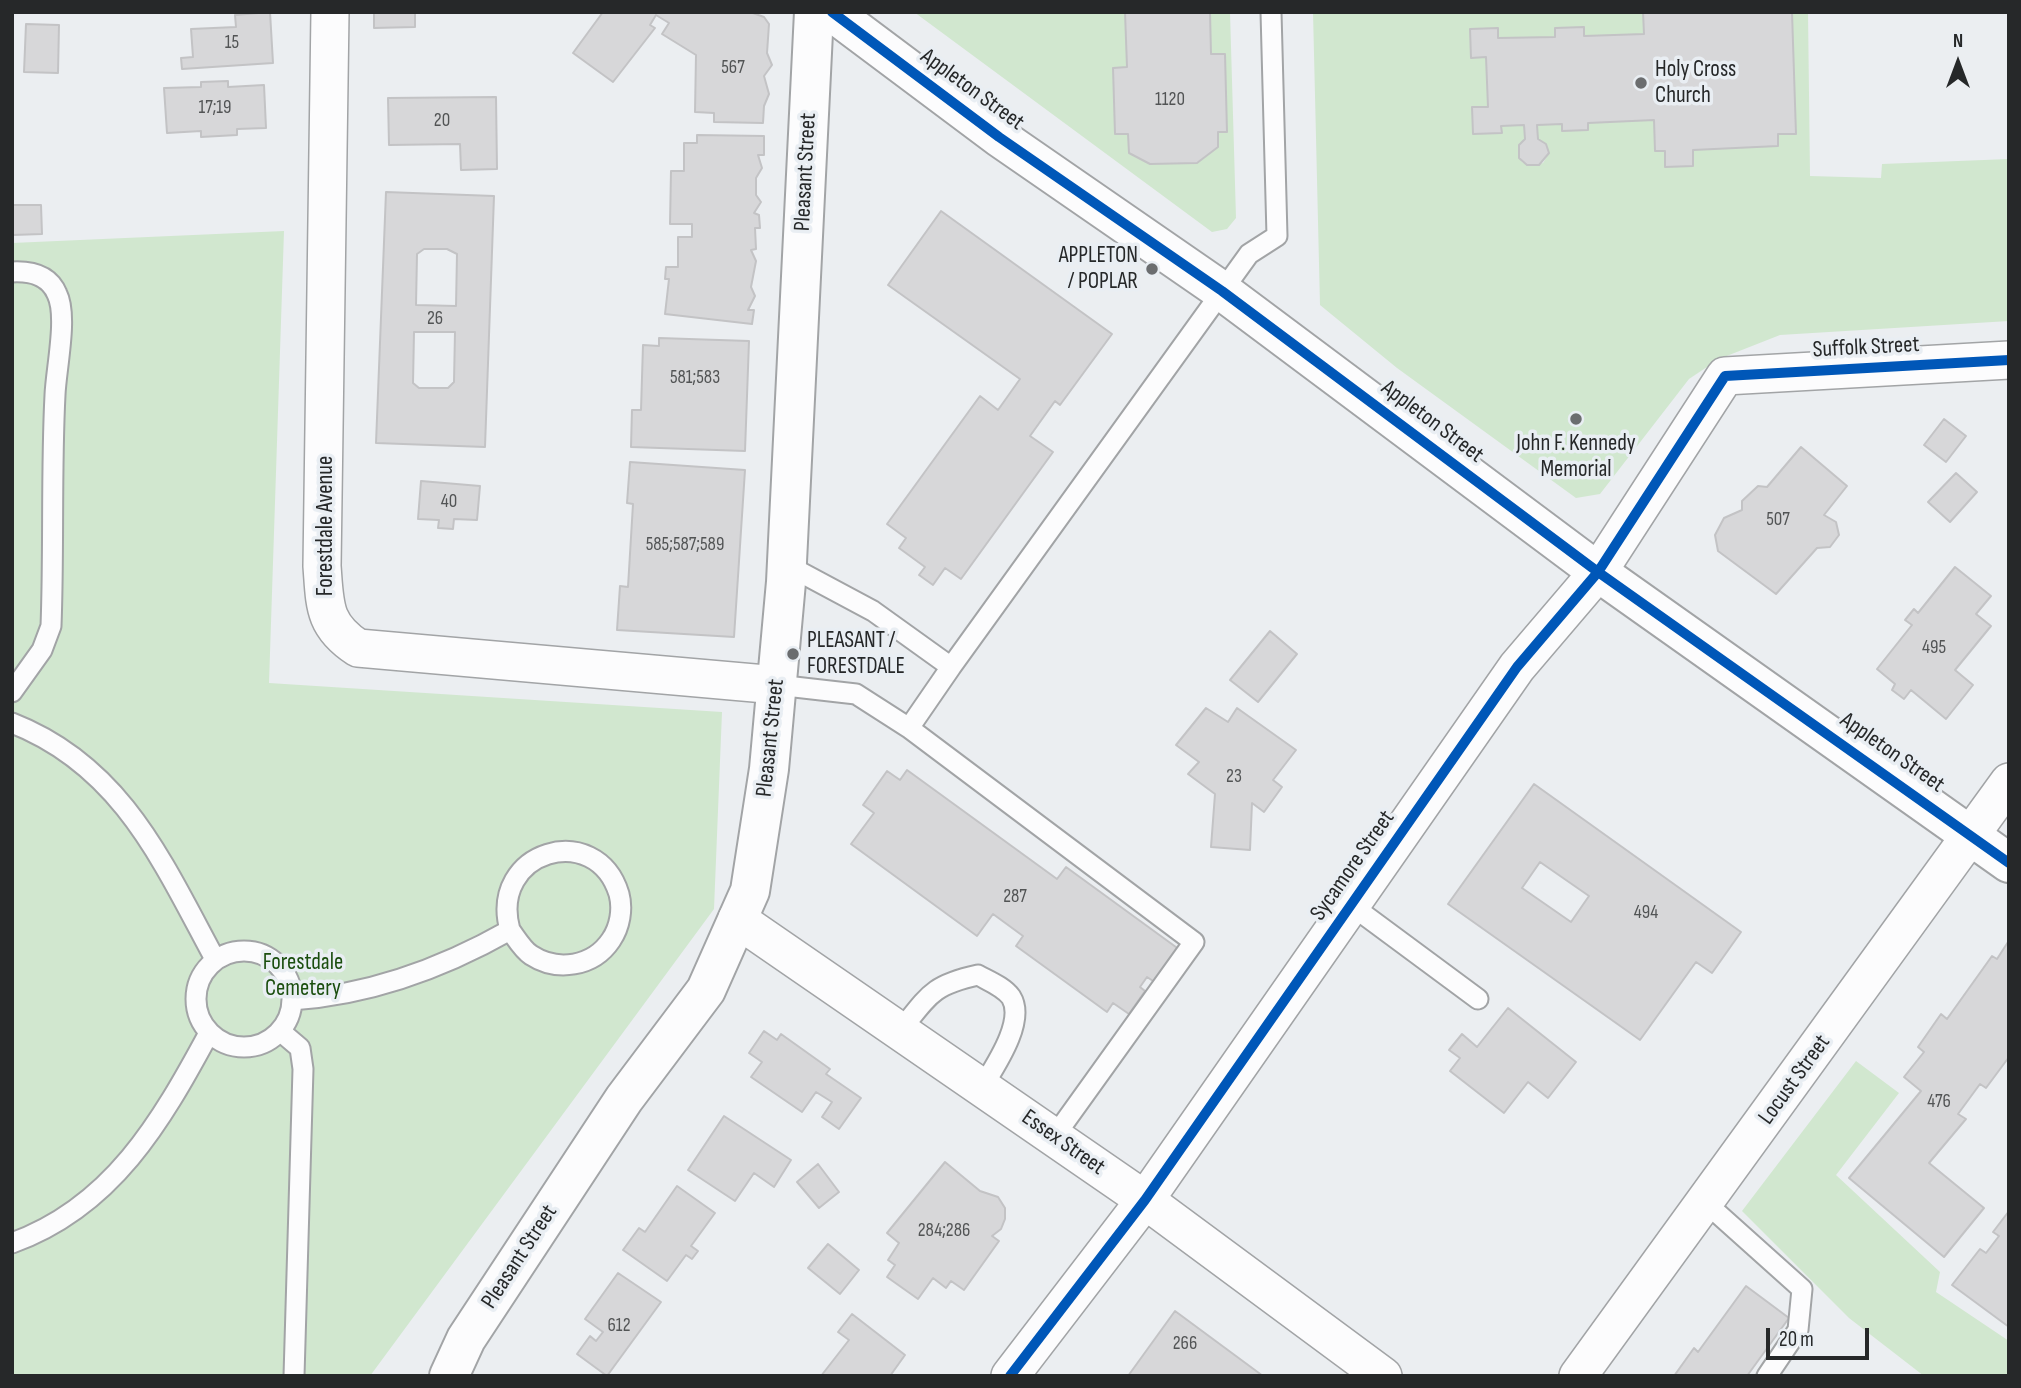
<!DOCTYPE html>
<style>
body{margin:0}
#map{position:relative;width:2021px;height:1388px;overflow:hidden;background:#ebeef1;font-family:"Sofia Sans Condensed",sans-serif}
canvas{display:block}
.frame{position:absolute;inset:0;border:14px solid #262829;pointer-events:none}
.north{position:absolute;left:1923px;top:28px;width:70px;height:70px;-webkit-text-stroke:5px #e9eef3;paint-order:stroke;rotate:0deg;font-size:19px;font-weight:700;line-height:28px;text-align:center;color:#262829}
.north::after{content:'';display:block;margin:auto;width:24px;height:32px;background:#262829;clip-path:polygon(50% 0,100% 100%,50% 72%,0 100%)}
.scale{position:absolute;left:1766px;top:1328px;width:103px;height:32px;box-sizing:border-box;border:4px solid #262829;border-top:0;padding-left:9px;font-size:21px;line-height:24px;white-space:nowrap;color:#262829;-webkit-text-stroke:5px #e9eef3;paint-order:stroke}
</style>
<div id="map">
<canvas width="2021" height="1388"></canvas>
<div class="frame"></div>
<div class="north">N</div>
<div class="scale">20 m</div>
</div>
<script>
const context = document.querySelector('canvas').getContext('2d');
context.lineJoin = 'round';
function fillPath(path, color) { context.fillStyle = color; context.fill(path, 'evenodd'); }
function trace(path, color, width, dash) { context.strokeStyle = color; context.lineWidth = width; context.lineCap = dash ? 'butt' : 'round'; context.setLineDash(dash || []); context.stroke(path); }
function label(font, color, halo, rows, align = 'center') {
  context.font = font + ' "Sofia Sans Condensed",sans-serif'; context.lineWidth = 7; context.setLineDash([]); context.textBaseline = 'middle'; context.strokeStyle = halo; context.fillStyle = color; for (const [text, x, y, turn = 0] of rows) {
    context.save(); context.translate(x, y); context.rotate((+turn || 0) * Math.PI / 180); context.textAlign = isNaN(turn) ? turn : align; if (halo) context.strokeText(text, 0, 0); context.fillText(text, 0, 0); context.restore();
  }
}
fillPath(new Path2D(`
 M914,12h211l2,55 -14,1 2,65 13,1 1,19 21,11 47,-1 21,-16 7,-93h-14l-1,-42h20l6,206 -9,11 -15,3z
 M1313,12h330l1,22 -60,2 -1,-9 -27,1 -1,9 -57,1v-10l-27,30 15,-1 2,50 -16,1 1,25 29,-1 -1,-6 23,-1 1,14 -7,14 4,9 9,4 12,-3 6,-10 -3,-9 -8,-5 -1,-14 25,-1v7l26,-1v-7l66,-3 1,30 10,1 1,16 27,-1v-16l85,-4v-12h18l-4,-122h16l2,164 71,2 1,-14 127,-5v162l-229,14 -61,24 -30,20 -89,115 -24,4 -179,-130 -77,-63z
 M284,231l-15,452 453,29 -8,197 -344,467h-358v-1133z
 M1856,1061l43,32 -63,82 104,97 -4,20 73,49v35h-85l-75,-58 -107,-107z`), '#d1e7cf');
const building = new Path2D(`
 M270,12l3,51 -91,6 -1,-11 12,-1 -2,-28 45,-2 -1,-12z
 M374,12h41v15l-41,1z
 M603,12h147l14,5 5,7 -2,29 5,12 -8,11 5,18 -5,12 -1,17 -49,-1v-9l-19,-1 1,-57 -34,-21 7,-11 -13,-8 -6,10 5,3 -42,54 -40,-29z
 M1125,12h85l1,42h14l2,78h-9v15l-21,16 -47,1 -21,-11 -1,-19h-13l-2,-66 14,-1z
 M1643,12h149l4,122h-18v12l-85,4v16l-28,1v-16h-10l-1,-31 -66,3v7l-26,1v-7l-25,1 1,14 8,5 3,9 -10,12h-12l-8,-7v-13l6,-6 -1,-14 -23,1 1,7 -29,1 -1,-27h16l-2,-50 -15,1 -1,-29 28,-1v10l57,-1v-9l29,-1v9l60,-2z
 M26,24l33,1 -1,48 -34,-1z
 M228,81v6l36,-2 2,43 -29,1v6l-36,2v-6l-34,2 -3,-45 37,-1v-5z
 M496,97l1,72 -36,1 -1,-26 -71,1 -1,-47z
 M697,135l67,1v19h-6l4,13 -6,10v17l5,7 -7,11 5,2 1,13h-5l1,21 -5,1 5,11 -5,26 4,9 -7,14h6l-2,14 -87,-10 4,-35h-4l1,-12h12v-30h14v-13h-22l1,-53h13v-28h13z
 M386,192l108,4 -9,251 -109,-4zM424,249h23l10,5 -1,52 -40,-1 1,-51zM414,332h41l-1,50 -6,6h-29l-6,-5z
 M12,205h29l1,29 -30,1z
 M941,211l171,123 -52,71 -5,-4 -25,35 23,16 -92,127 -16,-11 -12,17 -14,-10 6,-8 -26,-19 7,-10 -19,-14 93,-128 18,14 22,-31 -132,-94z
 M659,338l90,3 -4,110 -114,-4 1,-37h9l2,-65 16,1z
 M1944,419l22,17 -20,26 -22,-17z
 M1801,447l46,39 -23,29 12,7 3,13 -9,12 -13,1 -41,46 -58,-43 -3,-16 9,-17 18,-8v-9l16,-15 9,1z
 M630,462l115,8 -11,167 -117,-7 3,-44 8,1 5,-83 -6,-1z
 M1956,473l21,19 -27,30 -22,-20z
 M421,481l59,5 -3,34 -23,-1 -1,10 -15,-1 1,-8 -21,-1z
 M1955,567l36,29 -15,18 15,12 -36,44 18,15 -27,34 -35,-29 -7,9 -12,-9 3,-6 -18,-15 35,-44 -7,-5 9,-11 4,4z
 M1270,631l27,23 -39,48 -28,-22z
 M1206,708l22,14 9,-14 59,42 -23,30 9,7 -18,25 -12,-9 -2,47 -39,-3 4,-53 -27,-20 11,-12 -23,-17z
 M907,770l150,109 9,-12 114,83 -24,33 -9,-6 -7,10 5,4 -16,23 -16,-11 -6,9 -91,-66 7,-10 -30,-22 -16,22 -126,-92 23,-31 -11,-8 24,-34 13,9z
 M1534,784l207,148 -29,41 -16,-11 -56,78 -192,-136zM1540,862l49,34 -18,26 -49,-34z
 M2008,942l1,115 -23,31 -6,-4 -22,30 8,5 -37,44 55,45 -40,49 -95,-79 72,-87 -17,-14 20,-25 -6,-5 23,-33 6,5 45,-63 5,3z
 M1508,1008l68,54 -28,36 -20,-16 -24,31 -54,-42 10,-13 -11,-8 13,-16 15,13z
 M764,1031l13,9 4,-6 49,35 -4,5 35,24 -22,31 -17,-12 10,-15 -16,-10 -14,20 -51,-35 11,-15 -13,-9z
 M724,1116l67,44 -17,27 -20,-14 -19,28 -47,-31z
 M945,1162l35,29 18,6 7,11v11l-4,10 -9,7 7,5 -35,49 -13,-9 -5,7 -13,-10 -15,21 -31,-22 8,-12 -7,-5 11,-17 -12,-10z
 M818,1164l21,28 -20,16 -22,-26z
 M677,1186l38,27 -24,33 7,5 -6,8 -6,-4 -19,26 -44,-31 16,-22 6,4z
 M2009,1211v116l-57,-42 28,-36 6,4 13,-17 -6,-4z
 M828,1244l31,26 -19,24 -32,-26z
 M618,1273l43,29 -54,74 -30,-22 13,-18 6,5 7,-9 -18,-13z
 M1746,1286l43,32 -42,58h-73l20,-28 4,4z
 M1175,1311l88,65h-135z
 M852,1314l53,41 -15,21h-69l28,-36 -11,-8z`);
fillPath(building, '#d7d7d9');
trace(building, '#c3c3c5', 2);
const service = new Path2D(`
 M12,272c19,-1 37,3 45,22 11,22 -1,75 -2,101 -4,77 -1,154 -4,231l-9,24 -30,42
 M951,667l298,-413 28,-18 -6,-224
 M777,685l79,9 53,34 42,-61 -78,-56 -86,-46
 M12,723c110,43 151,140 203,236
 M909,728l285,214 -140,195
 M1351,905l127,94
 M196 999a48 48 0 1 1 96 0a48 48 0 1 1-96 0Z
 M292,1000c78,-5 151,-32 218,-70 -22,-79 86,-111 109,-36 4,15 1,33 -8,46 -18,27 -54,32 -80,15 -8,-5 -15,-17 -21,-25
 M280,1031l20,17 3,21 -9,307
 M900,1031c29,-36 32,-46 78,-56 11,6 26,12 33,22 15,24 -16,69 -28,89
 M1706,1203l96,86 -4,41 -31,46
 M12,1243c100,-36 149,-121 197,-210`);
const minor = new Path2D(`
 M330,12l-8,554c3,39 1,59 36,82l419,37
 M737,919l408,281 238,176
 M1010,1376l135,-176 372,-533 81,-95 127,-196 284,-16
 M1578,1376l431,-594`);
const tertiary = new Path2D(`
 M832,12l167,125 223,154 376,281 411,291`);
const secondary = new Path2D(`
 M449,1376l17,-37 158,-240 82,-109 44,-99 19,-122 17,-187 28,-570`);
trace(service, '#a2a4a6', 23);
trace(minor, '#a2a4a6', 40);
trace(tertiary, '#a2a4a6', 42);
trace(secondary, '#a2a4a6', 42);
trace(service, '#fcfcfd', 19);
trace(minor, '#fcfcfd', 37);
trace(tertiary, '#fcfcfd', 38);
trace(secondary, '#fcfcfd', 38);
trace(new Path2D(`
 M832,12l167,125 223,154 376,281 411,291
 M1010,1376l135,-176 372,-533 81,-95 127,-196 284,-16`), '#0057b8', 10);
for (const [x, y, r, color] of [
 [1641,83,7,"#6b6d6f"],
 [1152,269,7,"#6b6d6f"],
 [1576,419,7,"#6b6d6f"],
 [793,654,7,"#6b6d6f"]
]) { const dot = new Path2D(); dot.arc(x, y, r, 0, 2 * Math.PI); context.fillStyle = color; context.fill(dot); trace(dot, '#e9eef3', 2.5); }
label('19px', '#525455', null, [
 ["15",232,43],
 ["567",733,68],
 ["1120",1170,100],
 ["17;19",215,108],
 ["20",442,121],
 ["26",435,319],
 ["581;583",695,378],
 ["40",449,502],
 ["507",1778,520],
 ["585;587;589",685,545],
 ["495",1934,648],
 ["23",1234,777],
 ["287",1015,897],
 ["494",1646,913],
 ["476",1939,1102],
 ["284;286",944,1231],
 ["612",619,1326],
 ["266",1185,1344]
]);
label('23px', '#262829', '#e9eef3', [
 ["Holy Cross",1655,70],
 ["Church",1655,96],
 ["APPLETON",1138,256,"right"],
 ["/ POPLAR",1138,282,"right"],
 ["John F. Kennedy",1576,444,"center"],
 ["Memorial",1576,470,"center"],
 ["PLEASANT /",807,641],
 ["FORESTDALE",807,667]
], 'left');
label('23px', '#262829', '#e9eef3', [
 ["Appleton Street",972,90,36],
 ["Pleasant Street",806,172,-87],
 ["Suffolk Street",1866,348,-3],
 ["Appleton Street",1432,422,37],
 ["Forestdale Avenue",326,526,-90],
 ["Pleasant Street",771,738,-84],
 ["Appleton Street",1892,753,35],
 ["Sycamore Street",1353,866,-55],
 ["Locust Street",1795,1080,-54],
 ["Essex Street",1063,1143,35],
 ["Pleasant Street",520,1257,-57]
]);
label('23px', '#1a4e0e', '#e9eef3', [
 ["Forestdale",303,963],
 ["Cemetery",303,989]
]);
</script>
